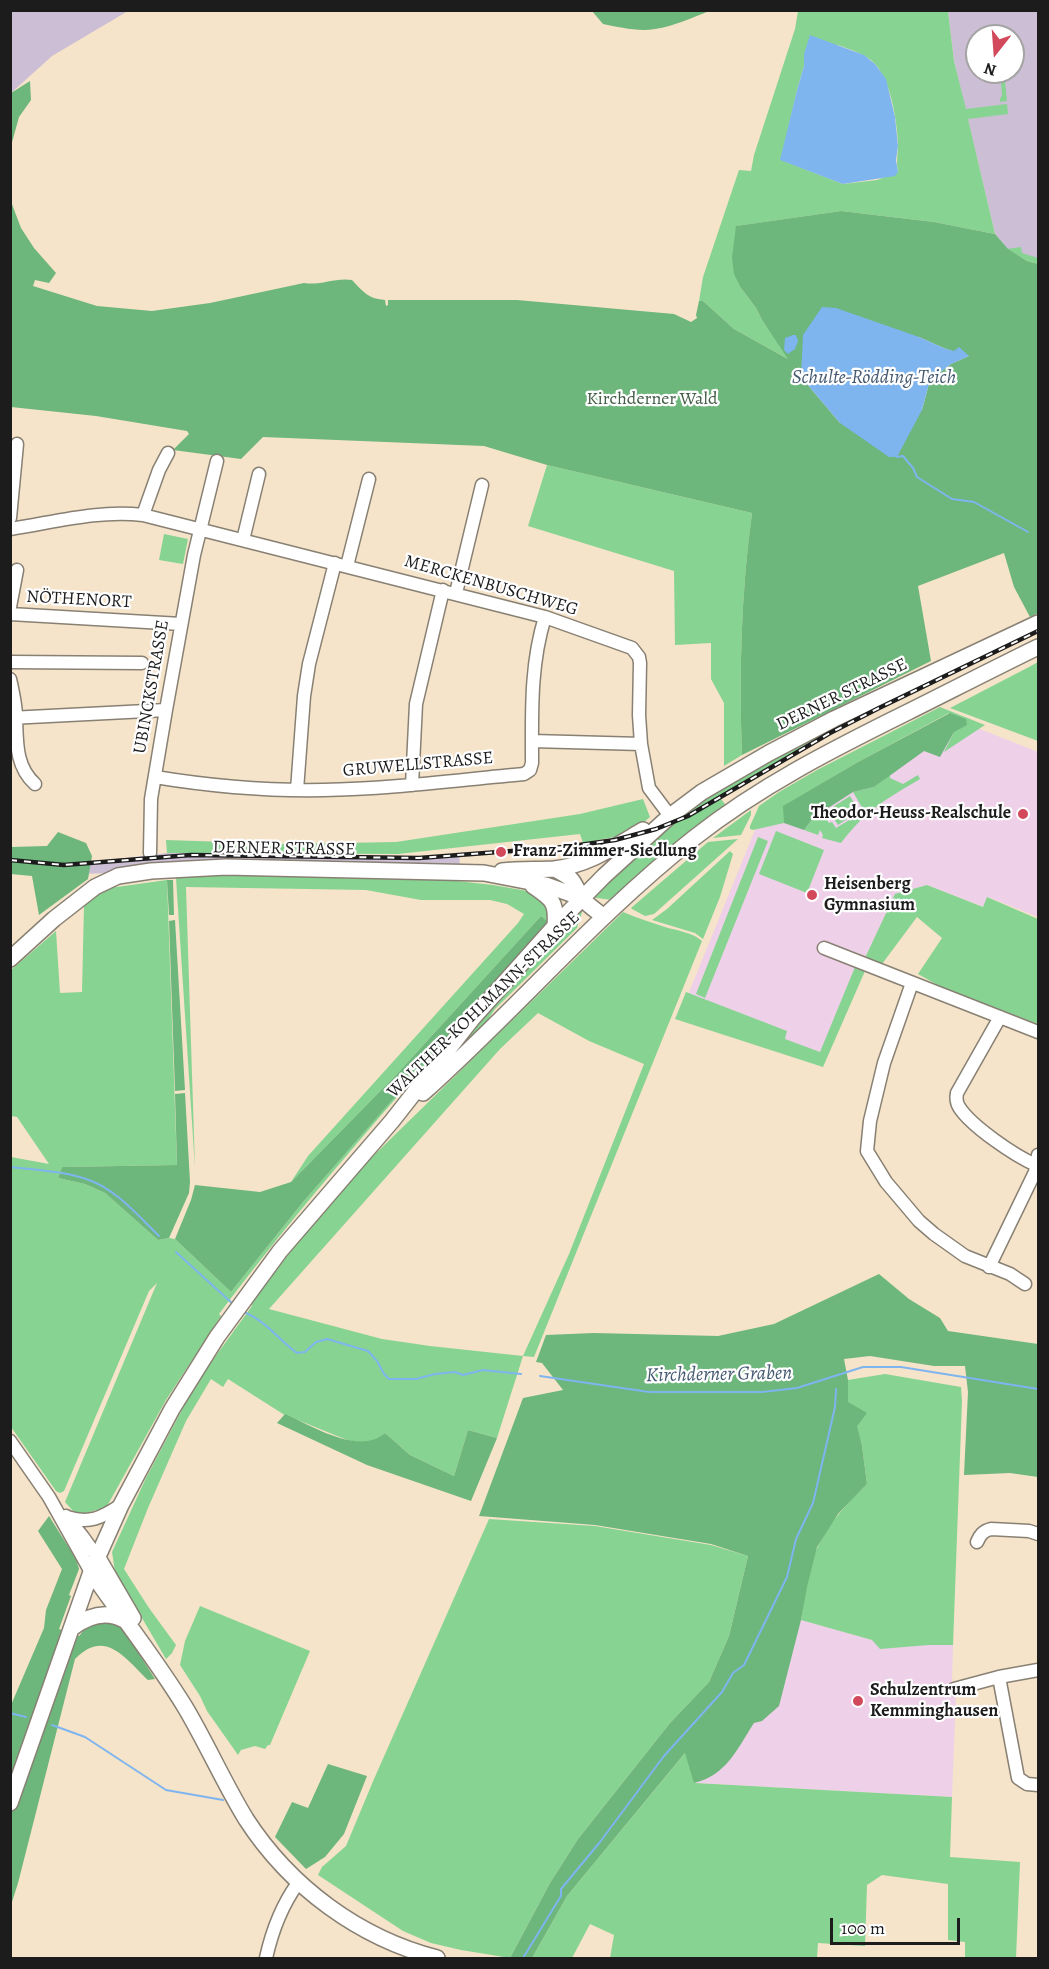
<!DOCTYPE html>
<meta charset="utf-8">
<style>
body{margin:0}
#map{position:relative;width:1049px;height:1969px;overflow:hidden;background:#f5e3ca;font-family:Alegreya,serif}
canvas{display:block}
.frame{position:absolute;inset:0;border:12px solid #1c1c1c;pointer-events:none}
.north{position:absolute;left:965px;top:24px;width:60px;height:60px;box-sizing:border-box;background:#fff;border:2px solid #a4a4a4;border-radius:50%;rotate:197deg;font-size:16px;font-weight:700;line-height:24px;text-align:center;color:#1c1c1c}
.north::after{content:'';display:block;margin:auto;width:21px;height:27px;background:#d1495b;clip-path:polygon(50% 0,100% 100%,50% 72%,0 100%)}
.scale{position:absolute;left:830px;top:1918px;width:130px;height:27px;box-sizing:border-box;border:3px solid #1c1c1c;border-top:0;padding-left:8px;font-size:18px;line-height:21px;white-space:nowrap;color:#1c1c1c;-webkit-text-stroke:4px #fff;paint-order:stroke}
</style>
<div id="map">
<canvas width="1049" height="1969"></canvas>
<div class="frame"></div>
<div class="north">N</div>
<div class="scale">100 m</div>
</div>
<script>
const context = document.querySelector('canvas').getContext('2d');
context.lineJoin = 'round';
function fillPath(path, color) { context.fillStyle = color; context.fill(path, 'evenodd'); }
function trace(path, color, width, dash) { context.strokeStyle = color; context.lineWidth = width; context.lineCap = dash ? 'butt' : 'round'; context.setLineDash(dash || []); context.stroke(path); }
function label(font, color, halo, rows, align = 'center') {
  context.font = font + ' Alegreya,serif'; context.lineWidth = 4.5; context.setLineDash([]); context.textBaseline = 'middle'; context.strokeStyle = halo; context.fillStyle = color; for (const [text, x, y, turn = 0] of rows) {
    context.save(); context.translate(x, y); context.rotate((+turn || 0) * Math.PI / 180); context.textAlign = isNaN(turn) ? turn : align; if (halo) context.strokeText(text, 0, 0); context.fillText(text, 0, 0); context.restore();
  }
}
fillPath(new Path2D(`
 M967,724l71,28v165l-50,-20 -4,10 -57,-22 -31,9 -32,66 -42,104 -143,-47 78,-192z
 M788,1616l84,24 57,5h24l-1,36 4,13 -4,103 -258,-14z`), '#eed0e8');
fillPath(new Path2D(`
 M11,10h117v1l-76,45 -41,37z
 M948,11h90v253l-31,-15 -12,-15 -41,-173zM977,36h36v36h-36z
 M167,853l241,4 51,-3 1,12 -390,8 -60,-18 50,6h33z`), '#ccbed4');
fillPath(new Path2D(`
 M798,11h150l6,50 12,48 41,-5 1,10 -40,5 27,115 -61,-12 -93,-11 -104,15 4,62 15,20 6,12 28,40 -56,-31 -31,-28h-4l4,-24 36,-107 12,1 3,-16 41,-126zM838,45c13,5 28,9 37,19 16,17 22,57 23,80 0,10 -2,18 0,28l-21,8 -34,4 -62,-24 16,-70 7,-24z
 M1000,72h4l3,29 -7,1v-3l2,-4z
 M1021,247l1,6 16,5v6l-11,-3 -20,-12z
 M547,465l205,48c-11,82 -13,160 -10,242l-18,11v-63l-13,-24v-36l-36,2 -1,-74 -146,-45z
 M164,534l24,5 -5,25 -24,-4z
 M1038,662v79l-88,-33 79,-41z
 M875,707l-58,31 -98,58 8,11 -115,93 -23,-3 90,-81 76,-50z
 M940,707l45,18 -41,27 10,-20 -5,-19 -91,49 -74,44v17l-31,7 -3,-1v-3l9,-20 20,-14 38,-22z
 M890,775v3l13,6 15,-9 2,4c-34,20 -55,32 -79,64l-19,-5 1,-3 -3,-5 -2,5 -14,-5 9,-12 9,-6 7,11 3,-1 4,6 28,-17 -11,-19 21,-5z
 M850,796l9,15 -21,14 -10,-15z
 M643,799l7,18 -20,17 -47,9 -3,-9 -182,20 -231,-1 -1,-13 122,4 108,-2 184,-28z
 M751,810v5l-10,20 -28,3z
 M776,831l48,19 -17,43 -48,-19z
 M758,837l10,4 -63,157 -9,-4z
 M738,839l-84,75 -9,2 -13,-7 -1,-1 77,-66z
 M730,851l3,3 -13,43 -17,42 -8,-6 -43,-13 15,-11z
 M180,873l189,2 79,5 45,5 40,7 17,17 -2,16c-111,128 -227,253 -329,389l2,2 -55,84 -60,108 -7,5 -3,-3 -13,4 -9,-2 -9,-10 92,-219 -8,8 -85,200 -4,2 -4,-2 -45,-64v-270l38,7 -32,-47 -6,-1v-146l45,-39 4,62 22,-1 2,-87 18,-16 65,-9 10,285 -115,2 -4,11 27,6 20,9 53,47 11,-2 6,1 56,53 72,-90 244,-280 -6,-6 -145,159 -105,107 17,-26 210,-233 6,-9 -17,-10 -17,-4h-69l-55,-10 -180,-3 9,281 -19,-290z
 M927,885l56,22 4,-10 51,22v105l-90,-33 -30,-17 24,-36 -25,-21 -35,47 -18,-4 31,-66z
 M578,907l5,2 -6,19 -82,81 -12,18 -73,74z
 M623,912c14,6 28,10 42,15 13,4 27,5 37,14l-168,416 -11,-1 -26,82 -29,-8 -14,46 -44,-21 -25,-22 -6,6 -16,4 -16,-3 -64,-26 -55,-35 -5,8 -12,-8 -25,42 -38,87 -24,61 25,39 27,37 -4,8 -6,6 -51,-87 -3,-20 34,-74 50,-95 56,-77 -1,-2 56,-74 59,-67zM538,1013l51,28 55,23 -75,190 -46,102 -93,-10 -48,-7 -113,-30 231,-260z
 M855,967l10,4 -42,96 -148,-48 11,-27 101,39 -2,8 35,13z
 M885,1374l76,13 1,14 -9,244h-24l-49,4 -8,-9 -71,-20c4,-22 7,-54 17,-74 11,-24 30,-43 49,-62l-5,-38 -14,-44v-22z
 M489,1519l106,7 116,19 37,11 -19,80 -20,46 -39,41 -92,116 -28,44 -40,75 -49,-8 -30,-7 -28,-12 -85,-56 4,-8 24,-21 28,-67z
 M200,1606l110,45 -40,94h-2l-3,4 -10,-3 -14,4 -3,5 -31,-44 -7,-15 -20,-31 5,-24z
 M686,1752l9,31 257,14 -2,60 70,5 -4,96h-51v-16l-17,-2v-56l-66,-9 -15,10 -2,61 -47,-3 -1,15h-207l4,-23 -24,-11 -18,34h-40l35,-62z`), '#87d492');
fillPath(new Path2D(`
 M592,11h117c-17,7 -35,15 -54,18 -17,3 -36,-2 -52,-5z
 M30,81l1,19 -12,17 -8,29v-53z
 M10,199l11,29 13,20 22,25 -7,10 -14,-3 -2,6 64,20 55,5 58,-8 94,-20c16,3 32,-6 48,-3 11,12 17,19 33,20l1,6 2,-1v-5h129l157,14 17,8 6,-4 -1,-3 3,-14h4l31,28 54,30 -26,-39 -6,-12 -15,-20 -7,-14 -2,-16 4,-32 105,-15 93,11 61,12 13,15 19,12 11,3v349l-8,4 -16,-30 -10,-34 -86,33 13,75 -189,94c-3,-81 -1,-161 10,-242l-205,-48 -63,-19 -221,-9 -22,22 -68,-9 16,-16 -2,-3 -91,-15 -85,-9zM919,337l27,12 23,7 -18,8 -21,16 -8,30 -82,13 -39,-46 1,-6z
 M950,713l16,6 1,6 -13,7 -14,25 -16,-6 -50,36 -21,5 -28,18 4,6 -3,2 -4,-5 -9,5 -9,12 -20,-7 -1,-17 75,-44z
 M58,832l28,11 6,13 -4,23 -49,36 -7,-39 -21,-2v-27l36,-1z
 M167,880h6l1,35h-5z
 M541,916l7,6 -245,280 -72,90 -56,-53 16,-39 4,-15 65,7 31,-10 105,-107z
 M175,920l10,170 -10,1 -6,-170z
 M185,1093l5,89 -1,11 -20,45 -11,2 -53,-47 -20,-9 -27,-6 4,-11 115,-2 -2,-71z
 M879,1274l30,25 31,19 8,13 90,13v133l-28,-4 -46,2 4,-83 -3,-26h-31l-64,-10 -26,3 4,21v22l19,11 -10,13 5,20 5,38 -29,30 -21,33 -10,40 -6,33 -22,86 -17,15 -8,2c-17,26 -27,52 -60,60l-9,-30 -118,143 -35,62h-22l40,-75 28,-44 92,-116 39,-41 20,-46 19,-80 -37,-12 -116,-19 -116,-9 44,-118 40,-8 -21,-27 -6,-1 10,-27 48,-2 124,3 56,-12z
 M285,1414c27,12 75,42 100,19l25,22 44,21 14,-46 29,8 -26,63 -104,-36 -90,-42z
 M49,1516l27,43 3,10 -10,26 2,1 -12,33 20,7c15,-17 19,-17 41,-12l35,55 -7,1c-23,-22 -43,-52 -73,-21l-57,224 -7,22v-200l33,-77 2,-18 16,-41 -24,-38z
 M328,1764l39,12 -23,58 -19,23 -19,12 -31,-32 17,-35 16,6z`), '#6db67c');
fillPath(new Path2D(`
 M810,35l54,20 11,9 11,15 9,38 3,29 -2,14 2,12 -3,4 -52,8 -63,-24 17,-70 7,-24v-12z
 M822,307l14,1 83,29 27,12 8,2 5,-4 10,9 -18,8 -21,16 -8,30 -25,47h-8l-49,-34 -39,-46 2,-42z
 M793,335h3l2,6 -3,8 -7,5 -4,-4 1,-12z`), '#7fb5ee');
trace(new Path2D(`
 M897,457l6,-1 10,12 4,9 35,22 22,3 54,30
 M10,1167c26,3 55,4 79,13 28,10 49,36 70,56
 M176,1252l58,53
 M244,1312c22,9 34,27 53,41l8,-1 11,-10 11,-3 41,12 9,10 7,13 5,5h27l19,-5 20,-2 8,3 20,-5 38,4
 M540,1376l109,16h113l35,-4 66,-21h38l137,22
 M10,1713l16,4
 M52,1725l33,12 81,53 57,10
 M523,1958l38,-62v-7l39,-47 64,-86 58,-64 11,-19 11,-8 43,-88 9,-38 17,-36 22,-96 1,-18`), '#7fb5ee', 2);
const minor = new Path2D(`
 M143,515l16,-45 9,-17
 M10,518l7,-74
 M10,529c46,-7 87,-19 133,-14l402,102 87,31 7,9 1,6 -1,52 2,29 8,44 21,28
 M243,540l16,-66
 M347,566l22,-87
 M456,593l26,-108
 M10,607l7,-37
 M10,614l171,10
 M10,662l132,1
 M10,679c3,13 6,26 6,38 1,24 -1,49 19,67
 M10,718l156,-8
 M532,741l109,3
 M155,777c55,9 112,14 168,13 67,-1 134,-10 201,-16l6,-4 2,-7c0,-49 -2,-98 13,-146
 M412,785l4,-81 27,-114
 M297,790l7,-94 5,-32 26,-101
 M150,853l1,-54 15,-89 28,-155 23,-94
 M824,948l214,84
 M912,983l-28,80 -14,58 -3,30 19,31 33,39 15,13 31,22 45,18 15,10
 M1000,1017l-43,76c-1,5 -1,9 2,14 12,19 56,49 77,58
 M989,1267l46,-95 3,-17
 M10,1441l39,56 42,75
 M66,1516l17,21 15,21
 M67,1517c23,7 34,1 54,-12
 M977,1542c3,-7 6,-11 14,-13l38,2 9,3
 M999,1677l19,101 9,6 11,1
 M954,1689l45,-12 39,-7
 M266,1958c6,-27 16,-53 32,-75`);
const major = new Path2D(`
 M555,869c19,10 17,10 26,28 5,7 16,14 23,20
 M502,871c17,-2 35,-1 52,-2 34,-4 60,-22 89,-39
 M533,886c19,13 24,16 22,40
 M10,959l44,-40 41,-32 23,-11 33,-5 75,-4 258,6 62,12 36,13
 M423,1093c92,-82 173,-178 271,-255 66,-52 139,-89 214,-126 44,-22 87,-44 130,-65
 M98,1558l35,60
 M91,1572c31,45 66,89 94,135 22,37 39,76 61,112 44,68 113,119 191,139
 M72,1628c16,-12 34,-18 52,-8
 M10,1803l81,-231 30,-67 51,-96 45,-72 63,-86 112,-130 80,-102 83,-93 49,-50 66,-60 32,-24 67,-39 65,-34 204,-96`);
trace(minor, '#888073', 15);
trace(major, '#888073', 18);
trace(minor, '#fff', 12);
trace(major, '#fff', 15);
const rail = new Path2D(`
 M10,860l54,5 127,-10 228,3 146,-11 50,-7 41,-11 32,-13 142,-83 49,-25 159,-77`);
trace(rail, '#1c1c1c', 4.5);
trace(rail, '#fff', 2, [7]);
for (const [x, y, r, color] of [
 [1023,814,6,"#d1495b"],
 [501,852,6,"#d1495b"],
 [812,895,6,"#d1495b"],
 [858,1701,6,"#d1495b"]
]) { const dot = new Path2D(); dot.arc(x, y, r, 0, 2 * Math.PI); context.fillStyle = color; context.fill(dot); trace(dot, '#fff', 2); }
label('18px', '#415c45', '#fff', [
 ["Kirchderner Wald",652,400]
]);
label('18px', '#1c1c1c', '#fff', [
 ["MERCKENBUSCHWEG",491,586,16],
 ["NÖTHENORT",79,600,3],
 ["UBINCKSTRASSE",152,687,-80],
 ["DERNER STRASSE",842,695,-26],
 ["GRUWELLSTRASSE",418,765,-5],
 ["DERNER STRASSE",284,849,1],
 ["WALTHER-KOHLMANN-STRASSE",484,1005,-44]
]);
label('bold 18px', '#1c1c1c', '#fff', [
 ["Theodor-Heuss-Realschule",1011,814,"right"],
 ["Franz-Zimmer-Siedlung",513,852],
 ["Heisenberg",824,885],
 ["Gymnasium",824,906],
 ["Schulzentrum",870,1691],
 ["Kemminghausen",870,1712]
], 'left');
label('italic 20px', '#445970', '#fff', [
 ["Schulte-Rödding-Teich",874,378],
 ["Kirchderner Graben",719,1375,-1]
]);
</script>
